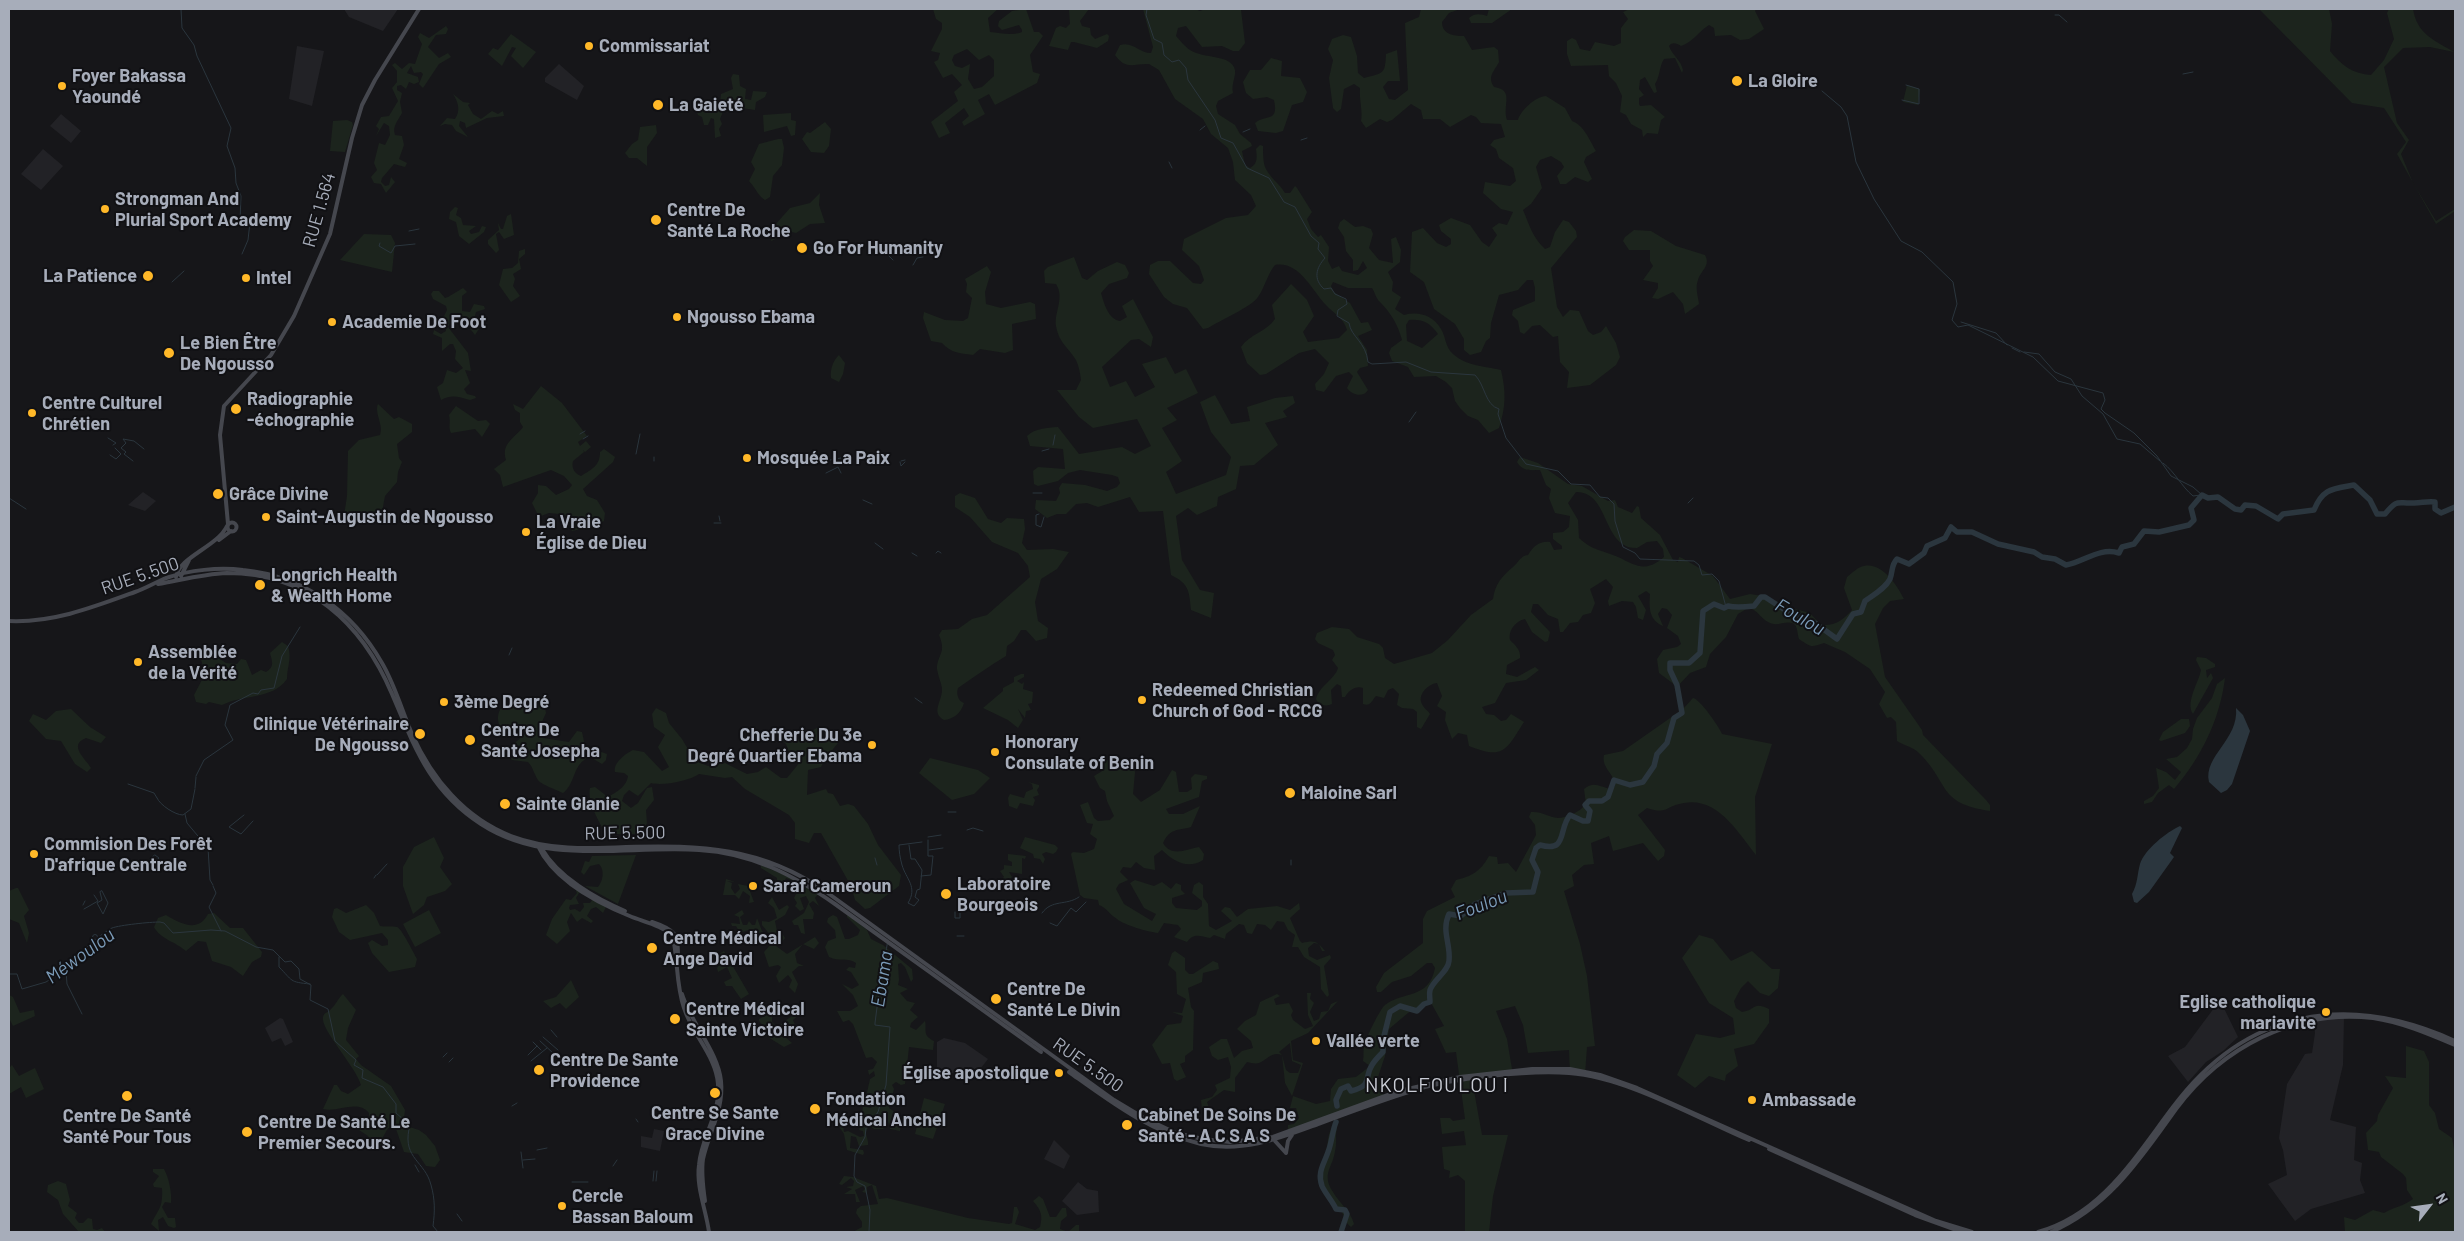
<!DOCTYPE html>
<meta charset="utf-8">
<style>
body{margin:0}
#map{position:relative;width:2464px;height:1241px;overflow:hidden;background:#161619;font-family:Barlow,sans-serif}
canvas{display:block}
.frame{position:absolute;inset:0;border:10px solid #a7adba;pointer-events:none}
.north{position:absolute;left:2404px;top:1181px;width:50px;height:50px;-webkit-text-stroke:4px #111114;paint-order:stroke;rotate:60deg;font-size:14px;font-weight:700;line-height:20px;text-align:center;color:#a7adba}
.north::after{content:'';display:block;margin:auto;width:18px;height:22px;background:#a7adba;clip-path:polygon(50% 0,100% 100%,50% 72%,0 100%)}
</style>
<div id="map">
<canvas width="2464" height="1241"></canvas>
<div class="frame"></div>
<div class="north">N</div>
</div>
<script>
const context = document.querySelector('canvas').getContext('2d');
context.lineJoin = 'round';
function fillPath(path, color) { context.fillStyle = color; context.fill(path, 'evenodd'); }
function trace(path, color, width, dash) { context.strokeStyle = color; context.lineWidth = width; context.lineCap = dash ? 'butt' : 'round'; context.setLineDash(dash || []); context.stroke(path); }
function label(font, color, halo, rows, align = 'center') {
  context.font = font + ' Barlow,sans-serif'; context.lineWidth = 4; context.setLineDash([]); context.textBaseline = 'middle'; context.strokeStyle = halo; context.fillStyle = color; for (const [text, x, y, turn = 0] of rows) {
    context.save(); context.translate(x, y); context.rotate((+turn || 0) * Math.PI / 180); context.textAlign = isNaN(turn) ? turn : align; if (halo) context.strokeText(text, 0, 0); context.fillText(text, 0, 0); context.restore();
  }
}
fillPath(new Path2D(`
 M344,9h54l-15,22 -34,-14z
 M297,46l27,5 -12,55 -23,-7z
 M559,64l25,22 -7,14 -32,-18v-4z
 M61,114l20,17 -10,12 -21,-17z
 M43,149l20,17 -22,24 -20,-16z
 M143,492l13,9 -11,10 -17,-6z
 M2220,1000l18,37 -15,14 -17,11 -18,20 -20,-26 17,-9z
 M2344,1017l-1,48 -13,55 26,7 -2,33 8,3 -2,17 5,13 -54,16 -16,12 -27,-37 19,-9 -4,-25 -4,-12 8,-54 18,-30 7,-1 3,-20 -2,-13z
 M280,1018l3,1 10,23 -8,4 -4,-8 -9,4 -7,-14z
 M944,1038l21,5 23,16 -7,9 -44,8v-34z
 M654,1129l10,2 -4,20 -19,-4v-11l11,2z
 M1054,1140l16,16 -6,13 -20,-10z
 M1078,1182l9,7 11,2 1,21 -22,3 -15,-14z`), '#222226');
fillPath(new Path2D(`
 M933,9h65l-10,9 2,14c10,1 23,4 32,0v-2l-3,-5 -17,5 -4,-4 1,-5 13,-10 14,-2 8,23h5l4,4 -13,19 3,17 7,2 -3,9 -42,22 -6,-11 -11,6 7,14 -21,12 -2,-4 7,-6 -5,-8 -19,15 5,10 -11,5 -8,-16 27,-21 -4,-9 8,-7 -10,-11 -9,4 -9,-16 4,-2 2,-7 -9,-2 11,-22v-6l-6,-4zM967,49l12,11 10,-5 5,5v16l-12,11 -8,2 -6,-10 2,-15 -8,4 -7,-2 -3,-6 2,-5z
 M1069,9h20l-9,12 2,5 8,2 1,7 4,4 12,-5 2,2 -1,5 -11,7 -23,-6h-3l-3,8 -19,-4 7,-18 4,-2 6,2 4,-4z
 M1143,9h52l5,2 5,-2h43l-7,1 4,33 -6,8h-6l-11,-5 -20,1 -16,-21 -8,2 -2,8c4,4 9,11 14,14 13,9 42,4 45,20 1,7 -4,14 -2,23l-15,8 -2,5 2,8 17,11 5,9 11,9 1,3 -10,5 3,14 5,3c8,-4 7,-11 6,-19l4,-4 3,1c0,6 0,15 2,21 4,10 15,17 20,26h5l5,-7 2,2 15,24 -5,7 4,10 7,8 3,-2 8,12 -1,14 4,8 7,-3 3,5 16,4 9,-7 -4,-7 -5,9 -5,1v-11l-7,-9 -2,-14 -6,-9 2,-6 4,-3 11,8 8,-1 8,3 2,5 -4,14 10,12 14,3 -2,-24 5,-2 5,13 -1,12 -12,10 5,10 -1,9 9,6 -6,12 9,6c14,-4 29,0 37,14 5,8 4,18 12,25 13,12 31,12 48,16 5,21 5,37 -2,58l-10,5 -11,-13 -10,-4 -8,-8 -5,-7 -3,-13 -6,-6 -10,-6 -22,1 -6,-10 -16,-6 -3,-8 2,-5 11,-8c-4,-15 -11,-27 -22,-38 -4,-3 -5,-10 -8,-14h-24l-15,-6 -2,4 3,6 16,11 11,20 7,-1 4,8 -14,6 9,14 1,16 -8,2 -3,4 11,18c-5,8 -16,5 -21,-2l6,-12 -4,-4 -13,4 -12,16 -8,-2 -1,-6 9,-10 5,-11 -14,-14 -16,4 -33,21 -6,1 -13,-12 -6,-16c9,-13 25,-15 34,-28l-3,-14 19,-21 16,16 7,16 -11,16 5,10 31,-4 8,-8c-4,-13 -13,-16 -22,-26 -14,-15 -26,-43 -50,-39 -8,10 -10,22 -17,32 -7,10 -37,23 -50,31l-5,1 -16,-21 -14,-4 -9,-7 -15,-23 1,-9 8,-4h12l23,22 8,1 3,-4 -5,-14 -17,-16 2,-11 42,-21 22,-3 8,-9 -5,-11 -16,-15 -2,-18 -5,-14 -17,-14 -8,-15 -28,-20 -16,-29 -10,-6c-14,-1 -23,7 -34,-9l5,-10c13,-4 19,8 31,8l2,-6zM1409,320c14,-1 21,3 29,14l-16,14 -15,-7 -1,-16z
 M1421,9h39l-11,4 -7,9c0,12 11,14 22,14l8,14 22,-3 4,3 1,12c-5,10 -12,14 -5,25 21,3 8,18 13,33h11c2,-9 18,-24 28,-24l19,12 7,13c12,4 18,20 24,30l-10,6 -2,5 8,17 -4,3 -13,-5 -9,7h-6l-3,-8 7,-9 -3,-5 -10,-6 -11,4 -4,7 6,21 -11,16 -8,6c7,16 9,27 22,39l5,-2 5,-15 8,-12 6,2 7,9 1,6 -26,31 6,39 6,10 7,-7 9,1 9,20 5,4 8,-3 5,-6 10,17 4,14 -4,8 -26,20 -23,3 2,-16 -9,-10 -2,-26 -5,1 -13,-12 -8,1 -8,8 -4,-2 -2,-11 -6,-6 1,-5 22,-9v-13l-2,-8h-6l-9,10 -19,5 -8,28 -1,15 -4,3 -5,11 -11,3 -6,-5v-11l-9,-15 -21,-15 -10,-27 -14,-10 2,-40 11,-4 14,15 9,4 5,-3v-5l-10,-8 -2,-6 12,-7 19,7 12,17 7,5 8,-12 -5,-7 7,-5 8,2 6,-13 -12,-3 -18,-16 2,-11 25,4 6,-5 -3,-13 -14,-10 -3,-9 -6,-4 4,-5 11,-3 -4,-13 -20,-1 -5,-6 -5,-2 -21,12 -10,-8h-17l-2,-9 -10,-6 -19,16 -5,2 -7,-3 -14,9 -5,-7c2,-8 -2,-23 -1,-33l-6,-4 -10,5 -3,20 -4,3 -4,-4 -4,-30 4,-18 -5,-11 4,-10 11,-4 8,2 6,19 1,17 6,5c21,-5 21,-5 22,-24l11,-4 3,31h-12l-5,6 6,12 6,1 13,-10 -3,-67 14,-6z
 M1489,9h23l-20,14h-21l-2,-5c6,-5 11,-4 18,-2z
 M1630,9h126l-1,2 9,18 -15,10 -9,1 -9,-5 -16,1 -1,-8 -5,-3c-11,7 -16,17 -28,21 -5,-3 -9,-4 -12,0 3,9 12,14 14,24l-1,3 -7,-15 -11,1c-5,8 -4,18 -9,25l2,8 -3,1 -9,-16 -5,3 -1,9 5,6 -5,3v6l1,2 11,-1 14,12 -4,3 -3,14 -11,-1 -4,4 -1,-7 -11,-6 -5,-9 -6,-3 2,-16 -6,-13 -7,-7 -1,-11 -37,1 -4,-12v-13l5,-3 4,2 4,9 10,2 5,-9 19,4 7,-3v-15l7,-9 -5,-7z
 M2259,9h70l3,15 -2,27c11,14 23,23 41,24l13,-15 10,-21 -7,-26 2,-4h24c4,25 21,31 41,43l-24,-5 -27,1 -19,19 13,56 12,17 -8,14 12,29 23,38 19,-12v2l-19,13 -39,-70 9,-12 -22,-34 -32,-5z
 M446,26l2,3 -2,5 -10,1 -8,12 11,11 9,-5 3,4 -12,7 -16,24 -4,-4 4,-10 -2,-2 -7,1 -3,-7 -4,7 11,4 1,5 -5,2 -5,-2 -3,7 -5,-4 -4,1v4l5,3 -2,9 2,11c-4,8 -10,13 -7,22l7,1 2,9 -5,14 8,4 -2,4 -11,-3 -12,14 -1,4 4,4 4,-1 2,-8 4,5 -9,11 -5,-9 -7,-1 -3,-6 6,-7 -3,-7 5,-20 6,2 5,-10 -1,-9 -5,-3 -8,13 3,-7 -3,-3 5,-9 8,-1 9,-15 -6,-13 5,-6v-11l-5,-6 3,-2 7,6 7,-6 6,1 7,-20 -4,-7 2,-4 9,5z
 M511,34l25,18 -13,16 -12,-12 5,-8 -4,-1 -10,19 -14,-12 5,-6 5,2z
 M1271,58l11,3 -1,15 19,2 7,14 -4,10 -11,3 -9,26 -7,2 -18,-2 -3,-8c11,-9 24,0 19,-23l-7,-3 -14,2 -7,-6 -3,-11 7,-12h11z
 M733,74l6,1 1,11 6,3 -1,10 6,1 2,-9 14,1 -2,5 -9,5 -1,8 -13,-2 -5,-6 -13,7 -4,10 2,5 -3,5 2,7 -6,2 -1,-19 -3,-1 -3,7h-4l-2,-8 -4,-2 -2,-6 10,-1 9,5 5,-9 1,-10 12,-5 -2,-11z
 M1907,85l13,4 -2,16 -15,-3z
 M453,94l10,8 7,1 -2,2 5,9 8,5 11,-8 6,3 5,-3 1,5 -17,2 -21,10 -1,-5 -5,-2 -1,5 9,11 -12,-6 -4,-6 -7,-1 -5,2 7,-8 8,1c6,-9 3,-17 -2,-25z
 M791,113v7l5,1 -1,14 -4,1 -4,-10 -23,6 -1,-17z
 M347,120l5,2 1,3 -8,27 -15,-1 3,-30z
 M825,122l6,7 -2,17 -5,7 -13,-1 -9,-13 5,-7 3,1z
 M656,125l1,8 -10,14v19l-10,-8h-8l-4,-5 7,-9 6,-4 2,-13z
 M778,139h4l2,9 -2,17 -9,11 -3,21 -5,3c-7,-4 -10,-13 -16,-19l6,-12 -4,-7 8,-18z
 M820,193l-1,12 6,18 -15,1 -14,9 -13,-3 -7,9 -5,2 4,-16 15,-17 20,-5z
 M455,207l3,1 -2,7 5,3 2,7 13,1 -7,5 2,3 8,-2 3,-6 4,1 -2,5 -15,12 -10,-8 -3,-14 -7,-3 1,-7z
 M511,214l3,21 -10,4 -5,-7 -3,2 3,16 -3,3 -8,-9v-4l11,-10 -1,-7 3,6h2l4,-13z
 M1634,230l17,1 25,15 29,9c6,11 -4,15 -7,25 -3,7 0,17 1,24l-14,10 -2,-10 -10,-12 -15,7 -6,-1 6,-10v-5l-15,-3 10,-14 -3,-5v-11h-21l-6,-9 2,-4z
 M364,234l27,1 4,8 -3,29 -52,-12z
 M525,249v5l-6,5 2,10 -8,5 2,5 -2,7 7,10 -9,6 -12,-17 4,-16 9,-1 6,-5 1,-12z
 M1074,257l8,21 5,2 11,-9 19,-9 8,3 4,8 -2,5 -18,6 -8,9c3,10 7,26 19,28l7,-4 -5,-11 11,-7 20,38 -2,10 -12,-8 -8,1 -29,27 8,20 16,-6 9,16 20,-10 -13,-23 24,-7 9,17 11,-5 12,24 -31,15 10,12 -15,8 20,33 -16,11 10,22 50,-19 5,-18 -20,-25 -11,-30 15,-7 16,29 19,-3 -3,-14 28,-9 18,-2 2,7 -12,8 4,6 -22,6 13,22 -24,20 -14,1 -4,23 -18,8 -1,9 -20,9 -9,-7 -12,8 6,44 18,30 14,3 -3,25 -20,-8c-2,-20 -2,-26 -20,-35l-8,-64 -24,1 -9,-15 -32,10 -11,-4 -11,1 -10,10h-9l-10,4 -12,-9 1,-9 20,1 4,-8 -1,-5 3,-5 23,2 22,6 10,-4 3,-4 -2,-6 -6,-2 -32,-5 -12,3 -10,8 -20,5 -4,-2 -1,-13 5,-4 27,2 -2,-20 -33,-3 -3,-10c9,-8 19,-8 31,-9l21,27 43,-7 13,7 16,-8 -14,-27 -44,9 -14,-11 -22,-27h19l5,-10c-1,-7 -2,-14 -5,-20 -8,-13 -17,-17 -20,-34 -2,-14 9,-28 0,-42l-11,-1 -1,-12 4,-4z
 M987,266l4,6 -6,20 1,12 15,4 29,-6 5,2 1,15 -24,5 1,26 -8,3 -25,-4 -7,6c-14,-2 -22,-2 -31,-12l-11,-2 -8,-23 1,-6 21,8 18,1 5,-3 4,-20 -6,-6 1,-8 -2,-5z
 M463,288l4,4 -5,4v15l8,1 4,-8 10,2 1,3 -9,3 -2,8 6,1 2,3 -7,11 -7,-9 -17,-4 -3,5 20,26 3,18 -6,-1 5,13 -6,6 3,5 8,2 1,2 -6,2c-12,-3 -17,-6 -29,0l-4,-13 6,-4 4,-13 9,3 7,-5 -8,-9 1,-8 -3,-7h-3l-8,7v-13l-9,-4 1,-4 7,4 5,-3 -2,-11 -10,-2 10,-2 3,-6 -1,-4 -13,-7 -2,-5 2,-3h6l6,7 3,-1z
 M839,355l6,8 -2,11 -4,8 -8,-4c-1,-9 2,-17 8,-23z
 M541,386l21,17 25,33 -9,6 2,4 6,-5 5,6 -6,5 -2,-2 1,2 -11,9c-2,7 2,13 8,15 11,-7 19,-10 19,-24l4,-3 11,8 -2,5 -30,27 4,7 10,4 8,13 -1,8 -13,6 -19,4 -13,-17 -10,-1 -8,3 -3,-1 -6,-12 6,-10v-8l8,1 10,9 13,-6 3,-4 -8,-9 -13,-6 -48,17 -3,-12 -6,-6 12,-9c-5,-17 8,-21 17,-33l-3,-5v-9l-5,-3 -2,-6 10,5z
 M378,404l16,15 5,-2 13,7v8l-15,12 2,14 3,4 -4,10 -1,10 -12,14 -3,16 -16,11 -9,-6 -11,2 -2,-3 3,-20 1,-45 11,-11 21,-5c4,-10 -6,-22 -2,-31z
 M456,406l22,15 8,-1 4,4 -8,13 -7,-8 -24,4c-3,-5 0,-11 -2,-18z
 M1520,457l18,6 30,21 14,2 26,15 7,-1 3,7 14,6 5,-7 2,1 2,11 19,17 13,25 5,2 1,-5 3,1 31,18 17,23 20,-5 13,2 7,6 40,11 11,12c15,1 22,-5 31,-15l-8,-22 3,-11c5,-4 11,-10 17,-11 18,-4 33,19 40,33l-14,2 -7,7 -8,16 10,53 37,53 1,5 63,65 4,5v6c-53,-8 -40,-27 -70,-57 -6,-7 -15,-8 -23,-13l-1,-19 -5,-5 -4,1 -8,-14 6,-12 -15,-23 -25,-17 -21,-9c-14,5 -13,4 -25,-4 -2,-5 -1,-12 -5,-15 -6,-4 -14,1 -20,0 -13,-2 -15,-15 -26,-16l-10,6 -12,23 -16,17 -4,13 -16,6 -14,15 -1,-3 -16,-12 -2,-14 6,-9 14,-3 4,-3 -3,-8 -11,-8 5,-13 -5,-6 -5,-1 -4,6 5,12c-14,-6 -14,-18 -13,-32l-4,-3 -8,5 8,14 -3,10 -5,-2 -2,-11 -3,-5 -11,-1 -13,5 -1,-5 5,-14 -7,-8 -16,10 5,14 -4,10 -8,2 -5,7 -8,1 -7,9h-3l-2,-13 -10,-4 -10,-11h-5l-2,8 19,20 -2,9 -3,1 -13,-10 -7,-13c-9,2 -17,11 -15,21 5,5 11,10 10,18l-13,7 -1,9 11,3 18,-10 4,3 -13,10 -20,3 -11,20 -13,4 4,7 8,1 7,6 5,-1 5,-6 13,8c-18,28 -20,38 -55,24l-2,-11 -9,-2 -6,6 -7,-19 1,-8 -9,-6 5,-10 -5,-13c-9,1 -20,12 -15,21 2,5 6,6 8,10l-9,15 -4,-2v-15l-4,-3 -11,-1 -5,-3 2,-11 -6,-6 -5,2 -4,8 -8,-2c-4,4 -5,11 -13,8v-16c-7,-3 -15,3 -18,9h-3l-1,-11 -4,-2 -6,6 1,14c-6,3 -14,1 -16,-5 4,-14 19,-20 22,-31l-6,-8 3,-5 -2,-5 -15,-7 -3,-4 2,-6 15,-6 17,2 8,8 22,7 4,4 2,10 9,6 38,-11 16,-13 23,-25 22,-16c2,-15 9,-23 20,-32 6,-5 7,-11 15,-12 6,-9 11,-14 22,-13l4,8 8,-1v-3l-9,-7v-6l10,-1 6,-5 1,-11 -15,-3 -6,-15 2,-9 -5,-4 -6,-15c-9,0 -17,2 -23,-8zM1576,492c34,-1 26,57 61,56l10,-6 10,-1 6,8 1,8c-19,16 -27,9 -46,0 -16,-7 -25,-6 -39,-19l-1,-18 -10,-17z
 M960,493l15,5 13,21 13,4 6,-5 17,1 1,10 -3,14 5,7 26,-1 16,3 -12,17 -16,10 -6,23 3,19 10,7 -1,10 -11,3 -10,-11h-5l-7,11 -7,5 -1,10c-17,10 -32,21 -48,32 -2,6 0,13 6,15 -3,10 -10,16 -20,17 -14,-8 -1,-19 -2,-32 -1,-6 -4,-12 -5,-19 0,-15 10,-15 2,-34l3,-5 16,-1 14,-10 15,-4 43,-38 -2,-11 -10,-13 -26,-11 -22,-25 -15,-10v-11z
 M282,642l6,4c4,13 -1,21 -1,33 -15,21 -43,15 -65,26l-13,-3 -3,2 -10,-2 -2,-7 11,-21 -6,-22 4,-4 23,15 11,1 4,-5 5,1 6,15 9,-5 5,2c9,-5 6,-11 4,-19z
 M2197,657l9,1 9,6v3l-9,3 1,8 4,-5 2,5 -20,36c-8,-12 6,-32 8,-44l-5,-10z
 M1021,674h3v3l-7,4 5,3 2,-2 -1,7 10,3 -1,11 -4,1 3,6 -5,1 -1,7 -7,-9 5,11 -5,8 -10,-8 -25,-12 20,-17v-3l11,-6v-5z
 M2225,678c-5,41 -24,80 -51,111l-5,-4 -11,8 -6,9 -8,2v-3l9,-5 6,-8 -3,-20 10,4 9,8 6,-8 -15,-13 11,-2 10,-9 5,-9 1,-10 4,-11 15,-20 5,-14z
 M513,698l20,1 12,9 1,5 -6,13 3,12 26,4 8,-11 5,1 3,14 22,8 -1,6 -4,4 -12,-7c-18,6 -14,27 -27,36 -6,-3 -23,-9 -25,-13 -4,-6 -5,-13 -10,-18l-16,-2 -4,-5v-6l17,-15 -5,-6 -13,3 -6,-2c-7,-14 -1,-24 12,-31z
 M1693,698c7,1 27,30 29,36l50,10 -17,53 1,58c-18,-22 -38,-58 -72,-52 -19,3 -16,12 -37,5l-9,7 27,35 -1,6 -6,5 -15,-18 -30,8 -4,-15 -18,7 3,21 -10,1 -12,10 2,11 -10,5 16,53 7,32 8,70 -8,1 -2,28 -15,-2 -1,-23 -41,3 -5,-28 -8,-19 -19,5 11,28 6,36 -41,5 10,55h26l-15,61 -4,36h-24v-51l-7,-6 -9,3 1,-7 -6,-2 -2,-22 24,-2 -2,-14 -22,3 -2,-16h10l3,3 12,-2 -9,-67 -10,1 -11,-24 9,-3 -14,-25 -22,12 -19,16 -4,27 -7,21 7,23 -97,32v-7l6,-1 5,-6 -3,-10h-6l3,-12 23,8 14,-3 1,-12 7,-10 18,-2 14,-11 -7,-5c1,-5 0,-11 1,-15 2,-8 16,-37 21,-41 17,-14 44,-5 50,-37l-3,-5h-5l-16,13 -19,6 -11,10h-4l-1,-5 8,-14 39,-30v-24l4,-8 28,-14 -4,-8 5,-9c16,-4 24,-8 33,-24l8,1 1,7 10,-1 8,9 20,-37 -1,-10 -6,-8 2,-5c11,-1 17,5 27,6 9,0 23,-7 28,-14l-2,-15c11,-9 16,-1 28,0l3,-3c0,-12 -14,-18 -11,-31l19,-4 60,-42z
 M656,708l10,5 3,10 13,16 13,22 13,5 17,-3 22,11 11,-2 8,-5 15,11h6l13,-16 -11,-10 -3,-8 -8,-8 1,-2 4,-3 11,7 6,1 18,-12 3,1 17,15 -13,16 -4,8 -13,3 -1,25 19,-6 2,4 5,1 7,12 8,-2 6,2 14,18 10,21 23,30 -2,11 -29,22 -5,1 -10,-9 -4,-14 -30,-53h-7l-5,10 -14,-4v-16l-6,-8 -44,-26 -13,-12 -7,1 -26,-4c-10,7 -36,12 -48,9l-13,13 -9,-6 -5,5 -2,6 9,7 7,-5 9,-15 5,-1 2,13 -8,10 1,13 -7,11h-34c-7,-12 -19,-32 -16,-46l5,-1 13,10c9,-5 19,-11 20,-21l-4,-3 -9,-1c-2,-9 10,-18 18,-22l11,2 18,19 7,-4 -11,-20 7,-12 -11,-8 -2,-13z
 M71,709l19,18 16,10 -5,6 -15,-5c-19,7 1,22 5,30l-4,4 -12,-8 -14,-23 -15,-2 -17,-18 4,-7 13,6 10,-9z
 M2181,719h8l1,7 -5,7 -24,8 -2,-1 4,-8z
 M930,758l48,12 12,8 -16,16 -22,6 -33,-27z
 M1107,760l27,9 1,3 -2,22 8,8 19,-12 12,-20 4,2 3,20h8l5,-3 -1,-11 4,-4 12,2v3l-5,2 -3,16 -33,12 3,5h14l17,-8 -9,21c-14,4 -21,1 -28,16 8,14 22,7 36,4l5,7 -1,6c-15,10 -30,1 -41,-10l-8,6 1,14 -11,-2 -8,-6 -5,6 -8,-1 -3,5 8,8 -9,4 -3,5 8,15 28,17 4,-7 -12,-6 -14,-25 5,-3 19,6 8,-4 9,7 5,-6 5,2v5l4,4 -13,4v5l4,5 21,2 5,-4v-5l-10,-8 2,-8 5,-3 4,3v12l5,7 1,22 7,4 16,-9 -11,-10 4,-4 5,1 7,9 11,-8 29,-3 13,4 9,-7 1,6 -10,9 10,23 2,2c13,-3 15,-2 23,8h-3l-3,-7 -5,-1 -6,5 1,8 8,4 13,-5 1,3 -7,8 5,29 -2,2 -6,-8 -1,-22 -16,-10 -6,-10h-6l3,-12 -7,-5 -4,-8 -7,-1 -6,9 -6,-5 -8,-1 -5,10 -5,-1 -3,-8 -5,-1 -13,10 -1,5 -11,-4 -4,3c-11,-2 -16,-5 -23,4l-13,-5 7,-8 -3,-4 -14,-2 -6,10c-10,-1 -34,-8 -41,-14 -8,-5 -10,-11 -18,-14l-1,-5 -14,-2 -4,-3 -9,-41 2,-2 11,1 10,-4 3,-10 -7,-5 3,-10 -6,-1 -7,-18 8,-3 6,16 4,3 12,-1 4,-4 -7,-15 -2,-10 -5,-3 -6,-12 10,-6v-9z
 M1028,782l11,3v2l-2,3 2,5 -6,2 2,3 -2,6 -13,-3 -3,6 -8,-3 -1,-8 2,-4 14,4 2,-6 7,-3 -1,-5z
 M434,837l10,21 -4,9 12,17 -7,7 -18,6 -3,8 -11,9 -10,-28v-19l11,-20z
 M1025,837l30,8 3,3 -2,4 -3,2 -7,-2 -4,2 3,5 -2,5 -3,-5 -6,-1 -1,-4 -13,-6z
 M1008,854l18,2 -1,3 -3,-1v16l-13,-2 3,5 -4,5 -6,-3 2,-2 -4,-6 4,-2v-4l8,1v-4l-4,-2z
 M636,855l-18,49 -33,-18 13,1c5,-6 7,-17 1,-23l-9,2 -6,9 -3,-3 4,-11 4,1 3,-6z
 M761,865l37,16 20,13 -3,4 4,8 -6,-5 -4,3 5,9 -1,6h-10l2,15 -4,-1 -3,-8h-4l-2,-4 12,-8 5,-11 -3,-6 -6,2 4,11 -4,2 -5,-5 2,-3 -3,-5 6,-12h-7l1,-5 -8,-3 -4,8 -11,5 -1,-2 7,-7v-4l-16,-10z
 M726,879l9,3 -8,-1 5,2 -1,5 4,6 5,-5 -2,-5 10,2 6,16 -5,1 1,-7 -7,-5 -4,8 -4,-4h-12z
 M573,884l15,11 -9,-2 -3,5 3,6 -9,1 -1,3 1,2 5,-1 5,3 4,-5 -1,-4h7l4,-6 13,8 -4,8 -7,-6 -5,2 -4,7 6,5 -2,2 -9,-5 -5,4 -6,-9 -4,9 3,9 -13,13 -11,-9 6,-16 14,-20 5,1 6,-7z
 M16,888h2l11,22 -5,6 5,17 -2,10 -8,-20 -10,-4v-28z
 M772,897l7,13 8,-5 2,2 -4,8 -10,6 2,10 3,-1 5,8 -6,8 -17,-21v-4l7,1 8,-4 -3,-10 -6,-5z
 M366,905l8,8 6,13c5,1 12,0 17,1 5,2 16,25 20,32l-2,8 -26,5 -17,-19 -4,-10 4,-3 10,6 6,-1v-5l-6,-7 -32,7 -11,-8 -7,-15 2,-8 3,-1 9,5z
 M429,910l12,23 -26,14 -12,-23z
 M742,910l2,4 -4,3 3,8h4l2,-4 3,4h3l2,-7 5,13 8,8 -2,2 -6,-6 -7,-1 -4,-5 -11,4 -4,-7h-4l-1,-3 9,1 -1,-7 -5,-2z
 M214,913l16,15h13l19,24 -1,5 -9,5 -9,14 -12,-9 -19,-6 -6,-19 -8,-1 -12,10c-10,-9 -26,-12 -32,-24l4,-9 8,-3c15,9 32,18 42,-1z
 M847,914l20,16 4,9 12,6 29,24 1,10 -2,3 -6,-15 -4,-4 -3,1 1,16 -1,5 10,4 -8,4 7,8 8,2 -5,7 8,7 -7,6 -1,4 6,3 9,-9c2,10 -3,14 9,20l-1,9 -24,-3 -4,37 -4,1 -5,-3 -4,3 2,4 -5,19 13,9 -2,14 -10,-2 -3,-12 -4,-1 -6,5 7,8h-10l-4,-3c-8,7 -1,11 -2,19l-9,1 -3,-9 -5,-1 -1,12 13,2 1,3 -1,2 -16,-5 -3,-16 -6,-9 5,-4 6,1 3,-5 -1,7 -8,1 1,7 4,-1 12,6 4,-1 -1,-5 -4,-1 2,-6 -3,-1 3,-3 2,-14 8,2 3,-3v-7l-8,-1 4,-18 5,-3 -1,-5 -5,4 -1,-5 5,-1 4,-7 -5,-5 -6,1 -13,-34 -4,-4 -6,2 -6,-11h13l8,-5 -5,-11 -11,-11 10,5 7,-4 -8,-13 -5,-2 3,-3 6,1 1,-5c-8,-6 -17,-1 -27,-6l-4,-10 3,-6 8,-3 -1,-8 -8,-8 1,-4 5,-3 4,2 8,22h4l9,-4 2,-5 -13,-13z
 M1699,935l14,4 18,22 21,-10 20,18h8l-2,19 -9,8 -9,-3 -12,-12 -7,7 -7,13 2,7 6,4c14,-2 11,-11 27,-3v14l-15,21 -20,5 4,17 -12,9 -1,6 -16,-5 -14,12 -18,-13 19,-41 24,4 15,-4 -2,-16 -24,-15 -27,-45z
 M815,937l4,6 -5,6 -11,-5 -8,10 2,9 7,3h-5l-7,6 6,12 -3,9 -6,-6 3,-7 -4,-5 -9,8 -3,-7 5,-9 -3,-2 -9,2 -5,-15 8,-9 15,11z
 M724,951l25,43 -8,5 -9,-13h-6l-2,-4 8,-4 -5,-11 -9,5 -1,-4 4,-5 -2,-9z
 M1175,951l10,7v12l4,4h4l20,-13 5,2 1,6 -16,4 -1,9 -14,6 3,19 3,4 -1,39 -8,6v6l-5,2 6,13 -9,4 -3,-2 -4,-16 -8,1 -10,-19 15,-20 14,-2 2,-7 -11,-4 10,1 4,-14 -9,-5 -1,-22 -8,-7 4,-12z
 M571,980l8,17 -13,12 -6,-6 -9,5 -8,-7 13,-4z
 M1307,993h4l-1,6 4,4 -4,9 4,9 5,-2 2,-7 7,-1 3,-7 7,-3 -30,32 -17,8 2,19 10,3 -11,33 -7,-13 -3,-28c-10,-4 -14,4 -23,8 -3,1 -8,0 -12,-1l-12,16v14l-11,-2 -17,12 2,6 -7,2 -1,-10 11,-3 5,-7 -2,-5 15,-7 1,-11 -3,-10 -10,3 -6,-4 -3,-9 12,-8h6l7,19 8,-7 11,-3 -2,-7 -14,-12 8,-8 11,-6 4,-13 17,-8 3,2 -6,3 2,6 13,-2 4,8 -2,4 2,5 12,9 8,-3 -5,-11zM1290,1043l2,18 9,4 -3,8h-8l-4,-3 -4,-15 -3,-3z
 M343,994l13,16 -8,18 -2,12 13,16 -3,3 5,6 30,21 14,24 -2,15 16,5 7,5 9,11 5,14 -5,7 -9,-1 -8,-12 -14,-2 -8,-23 -8,-1 -5,9v10l-12,-4 -3,-7 -9,-6 10,-11v-6c-12,-14 -31,0 -46,-4l11,-24h3l4,6 7,3 13,-9c-5,-18 -41,-56 -38,-68 1,-5 5,-4 8,-8 5,-4 7,-11 12,-15z
 M9,995l4,2 7,16 14,-3 1,6 -22,10 -4,-8z
 M800,1010l2,2 -9,8 2,5 -3,4 6,1 2,4 -3,-2 -2,3 -10,-8 -3,3 -5,-2 -3,4 1,5 8,-2 9,8 -8,4 -21,-13 3,-5 -7,-8v-2l10,-5 3,2v6l5,5z
 M2406,1046l18,5 5,11v43l6,8 4,16 13,9 3,16v78h-110l-1,-15 11,3 18,-10 11,3c10,-6 20,-7 29,-14l-6,-9 -1,-12 -3,-4 -22,-17 -2,-5 -11,-2 -2,-17 11,-12 1,-6 15,-27 -8,-12 21,2z
 M12,1065l7,11 16,-8 9,21 -18,9 -5,-11 -12,7v-26z
 M924,1098l21,6 -12,35 -18,-5z
 M1334,1126l3,2c-2,8 0,16 -2,23 -2,16 -14,23 -2,41 7,12 17,18 21,32l-3,3c-6,-4 -6,-11 -10,-16 -5,-5 -11,-9 -15,-14 -14,-16 -3,-31 1,-49 1,-7 1,-17 7,-22z
 M153,1169h11c5,9 8,24 7,34l-6,-1 -3,5 6,11h7l1,9 -2,1 -6,-2 -5,-9 -5,3 1,11 -8,-7c8,-16 12,-16 11,-36l-8,-1 -1,-3 6,-8 -6,-4z
 M844,1176l9,1 23,9 3,13 8,-1 81,20 41,6 3,-1 2,-16h3l2,5 -4,12 20,6 5,-3c3,-12 1,-17 -7,-26l6,-5 4,3 7,18h6l6,-9h4l1,8 -6,5 -1,8 8,3 8,-7h3v7h-226l9,-5v-5l-6,-9 1,-4 4,-3 17,-2 -6,-19 -5,2v6l-5,-1 3,-3 -2,-3 -8,4 5,12h-4l-1,-8h-11l8,-5 -6,-2 7,-1 1,-5 -3,-3 -9,7 -3,-1z
 M58,1181l8,3 4,16 -2,6 9,7 -2,5 4,5h4l5,-5 4,1 1,10 4,1 5,-2 3,4h-26l-16,-18 -5,-14 -11,-8 1,-7z`), '#1c241d');
fillPath(new Path2D(`
 M2236,708l7,7 7,16 -18,53 -5,6 -6,3 -12,-11c-6,-26 30,-42 27,-74z
 M2180,826l2,2 -12,25 4,4 -25,35 -12,11 -3,-1 -2,-8c6,-11 5,-19 8,-30 5,-15 27,-32 40,-38z`), '#2b363e');
trace(new Path2D(`
 M181,9l1,19 12,17 3,11 34,72 -4,18 8,22 1,15 5,13 -1,25 10,1 -2,18 -6,14
 M1147,9l-1,6 8,24 8,4 2,12 8,7 7,-2 7,8 2,12 27,40 6,18 12,5 14,25 22,10 15,24 11,5 16,29 8,7 -1,6 7,9c-9,10 -12,21 -1,31l7,-1 4,6 11,5 1,5 -9,6 -1,6 12,7c2,14 17,19 19,39l4,2 34,-2 25,10 44,3c10,10 10,30 24,34l-1,5 8,24 20,26 32,7 13,13 19,1 10,12 8,1 6,6 1,17 8,26 12,6 5,6 54,2 5,4 3,10 10,-1 7,7 7,26
 M2055,15h4l8,7
 M2183,74l10,-2
 M1822,91l19,16 6,9 9,46 18,37 27,42 21,11 31,30 4,22 -5,16 6,7 10,-2 65,32 25,24 45,12 2,7 -4,9 4,4 29,20 23,23 14,20 22,11 9,8
 M1902,100l17,4v-15l-13,-4
 M1200,130l5,-4
 M1243,132l7,-3
 M1301,140l6,-2
 M1169,162l3,6
 M409,231l10,-2
 M380,243l-1,3 12,7 4,-7 20,-2
 M887,254l6,6
 M913,265l4,-7 6,-1
 M172,282l12,-11
 M1961,322l35,11 11,12
 M2012,348l8,4
 M2024,352l15,2 16,18 16,7 11,17 21,18 14,25 23,5 20,17
 M1409,422l7,-10
 M580,434l5,-3
 M108,438l8,5 -3,2
 M583,439l5,-3
 M1053,445l2,-10
 M1042,451l7,-2
 M636,454l4,-20
 M110,455l6,4 5,-5 -6,-6
 M830,460l11,-2
 M133,461l-9,-7 2,-2 -5,-4 5,-5 -3,-4 11,2 10,8
 M654,461v-4
 M901,461l4,-1
 M900,462l1,4 4,-4
 M2163,463c13,10 18,23 30,33l8,-1
 M826,473l12,-6 3,6
 M1033,493h9
 M9,498l17,11
 M863,500l9,4
 M1688,503l5,-5
 M1039,514l-3,1v10l5,2 3,-10
 M719,516l1,5
 M714,523h7
 M875,543l8,6
 M912,553l5,3
 M936,553l2,-2 3,2
 M509,655l3,-7
 M915,698l7,5
 M196,776l8,-16 29,-20 -8,-15 5,-20 23,-12 5,1 3,-4 13,-2 8,-32 18,-29
 M128,784l26,9 3,5
 M195,788l1,-11
 M157,798c3,7 18,17 26,17l8,-6 4,-20
 M948,812h8
 M185,814l2,9 21,25 2,32 3,5
 M244,815l-15,12 12,7 12,-13
 M967,830l6,-2 10,3
 M928,837l13,-2
 M909,845l2,14h4l7,11 -2,19 -3,1 -2,7 4,3 -5,6 -6,-3c10,-16 -2,-24 -6,-38 -2,-7 -3,-14 -3,-20l23,-3
 M929,850l14,-2
 M155,855l4,3 -8,7 -3,-3z
 M875,858l2,7
 M1291,860v5
 M377,875l10,-11
 M921,876l10,-1 2,-19h-5v-16
 M374,878l2,-3
 M213,886l3,7 -7,14 12,24
 M102,891l6,12 -5,11 -6,-11 5,-3 -2,-8z
 M83,905l2,-4
 M84,909l14,-8 -4,-6
 M955,912v6h5v-6
 M1042,913c10,-14 24,-7 37,-16
 M1050,923l7,3 14,-18 5,4 10,-10
 M92.5 937a2.5 2.5 0 1 1 5 0a2.5 2.5 0 1 1-5 0Z
 M957,936h7
 M279,957v10c14,14 10,15 31,17
 M66,971l1,13 15,30
 M9,974h8l5,15 24,-7 27,-17c2,-10 29,-32 39,-37 8,-3 38,-6 48,-6l4,1 9,10 38,-3 14,1 31,16 17,3 12,12 6,-1 8,8 1,10 11,6 -1,15 18,9 7,32 21,19 -2,5 9,5 -1,8 21,9 13,17v9l8,7 5,9c-6,30 16,32 22,56 4,14 4,26 2,41l5,6
 M551,1030l6,7
 M543,1037l15,13
 M540,1041l13,12
 M533,1042l8,8
 M528,1055l9,-9
 M443,1057l4,-4
 M531,1061l16,-13
 M449,1062l4,-4
 M884,1097l7,4
 M512,1106l5,-3
 M878,1114l5,4
 M636,1119l2,3
 M537,1150l10,-2
 M521,1152l2,16
 M523,1160l12,-1
 M415,1165l4,7
 M613,1166l4,-6
 M653,1181l1,-10
 M656,1181l1,-10
 M572,1182h16
 M457,1214l5,7
 M869,1232l1,-22 -5,-24 -8,-4 -3,-6 1,-21 10,-18 1,-9 12,-16 8,-27 4,-58 -15,-2v-2l6,-47c3,-6 5,-27 7,-36`), '#2b363e', 1);
trace(new Path2D(`
 M1337,1106l-1,-6 5,-11 7,-3 3,5c22,-5 13,-14 21,-26 3,-5 7,-9 11,-13v-12l7,-28 10,-6 17,5 7,-7 6,-2c0,-4 -1,-8 0,-12 4,-11 18,-18 19,-29 2,-17 -8,-30 0,-47l12,2 14,-12 31,-11 27,-1 5,-20 -6,-12 4,-12 4,-3c28,8 18,-16 30,-30l13,6h5l2,-10 -5,-6 4,-4h13l6,-4 6,-17 16,5 13,-3 11,-16 3,-12 10,-11 7,-25 8,-5 -5,-28 -7,-15v-7h19l11,-10 3,-42 11,-7 10,4 4,-2c8,2 17,1 26,0l7,-9h4l20,13 30,13 22,16 16,-25 8,-2 4,-11c8,-6 20,-12 25,-22 3,-8 1,-14 7,-20l12,5 15,-11 3,-7 18,-8 6,-11 6,5h15l26,12 36,8 8,5 13,2 11,6c18,-3 33,-18 53,-12l3,-6 12,-3 10,-13 15,1 30,-7 5,-5 -3,-12 11,-13 6,3 10,-1 17,12 6,1 4,-5 11,1 22,13 5,-5 31,-4c9,-22 19,-21 40,-25l16,15 7,14h8c13,-16 12,-10 29,-11 8,0 13,-2 21,-1v7l6,4 14,-6
 M1336,1122c-4,10 -4,20 -8,30 -4,12 -11,20 -6,34 3,7 11,16 14,23l9,1 2,4 -6,18`), '#2b363e', 5.5);
trace(new Path2D(`
 M227.5 527a4.5 4.5 0 1 1 9 0a4.5 4.5 0 1 1-9 0Z
 M228,524l-8,-89 4,-29 47,-51 23,-39 36,-82 22,-96 10,-33 13,-25 44,-71
 M219,540l12,-9
 M181,576l8,-16
 M176,577c3,-20 41,-30 51,-51
 M158,584c23,-4 45,-10 69,-11 81,0 135,50 165,121 23,54 38,97 89,130 66,43 145,21 218,26 53,3 94,25 136,54l206,148
 M9,621c44,2 85,-14 126,-29 11,-4 21,-10 31,-14 23,-8 53,-11 77,-8 60,6 109,40 139,93 13,22 20,48 30,71 20,45 53,84 99,102 37,14 76,13 115,11 75,-2 135,0 199,44l289,209 30,18 32,15 27,6 27,3 43,-5 126,-46 61,-14 72,-8h38l30,6 37,13 299,133 36,11
 M538,846c16,35 59,57 94,71 13,5 32,9 41,20 5,24 3,48 11,71 8,26 32,48 34,76 3,29 -17,53 -19,81 -3,22 7,45 10,67
 M542,849c16,28 54,50 83,62
 M652,922c24,8 26,12 26,36
 M682,994c9,29 36,58 39,87 3,28 -12,51 -18,78 -2,14 0,28 2,42
 M1069,1072c42,30 81,60 132,72 42,9 79,-6 117,-20 32,-12 64,-24 97,-34 39,-12 113,-20 154,-17 57,4 126,44 180,67
 M1275,1141l11,12
 M1769,1149l146,66 47,17
 M1286,1153l2,-12 4,-6
 M2038,1232c64,-18 97,-75 135,-125 73,-98 174,-115 282,-66
 M2051,1232c59,-26 89,-73 125,-123 46,-62 119,-100 197,-91 28,4 56,16 82,27`), '#45474e', 4);
for (const [x, y, r, color] of [
 [589,46,5,"#ffb828"],
 [1737,81,6,"#ffb828"],
 [62,86,5,"#ffb828"],
 [658,105,6,"#ffb828"],
 [105,209,5,"#ffb828"],
 [656,220,6,"#ffb828"],
 [802,248,6,"#ffb828"],
 [148,276,6,"#ffb828"],
 [246,278,5,"#ffb828"],
 [677,317,5,"#ffb828"],
 [332,322,5,"#ffb828"],
 [169,353,6,"#ffb828"],
 [236,409,6,"#ffb828"],
 [32,413,5,"#ffb828"],
 [747,458,5,"#ffb828"],
 [218,494,6,"#ffb828"],
 [266,517,5,"#ffb828"],
 [526,532,5,"#ffb828"],
 [260,585,6,"#ffb828"],
 [138,662,5,"#ffb828"],
 [1142,700,5,"#ffb828"],
 [444,702,5,"#ffb828"],
 [420,734,6,"#ffb828"],
 [470,740,6,"#ffb828"],
 [872,745,5,"#ffb828"],
 [995,752,5,"#ffb828"],
 [1290,793,6,"#ffb828"],
 [505,804,6,"#ffb828"],
 [34,854,5,"#ffb828"],
 [753,886,5,"#ffb828"],
 [946,894,6,"#ffb828"],
 [652,948,6,"#ffb828"],
 [996,999,6,"#ffb828"],
 [2326,1012,5,"#ffb828"],
 [675,1019,6,"#ffb828"],
 [1316,1041,5,"#ffb828"],
 [539,1070,6,"#ffb828"],
 [1059,1073,5,"#ffb828"],
 [715,1093,6,"#ffb828"],
 [127,1096,6,"#ffb828"],
 [1752,1100,5,"#ffb828"],
 [815,1109,6,"#ffb828"],
 [1127,1125,6,"#ffb828"],
 [247,1132,6,"#ffb828"],
 [562,1206,5,"#ffb828"]
]) { const dot = new Path2D(); dot.arc(x, y, r, 0, 2 * Math.PI); context.fillStyle = color; context.fill(dot); trace(dot, '#111114', 2); }
label('bold 18px', '#a7adba', '#111114', [
 ["Commissariat",599,46],
 ["Foyer Bakassa",72,76],
 ["Yaoundé",72,97],
 ["La Gloire",1748,81],
 ["La Gaieté",669,105],
 ["Strongman And",115,199],
 ["Plurial Sport Academy",115,220],
 ["Centre De",667,210],
 ["Santé La Roche",667,231],
 ["Go For Humanity",813,248],
 ["La Patience",137,276,"right"],
 ["Intel",256,278],
 ["Ngousso Ebama",687,317],
 ["Academie De Foot",342,322],
 ["Le Bien Être",180,343],
 ["De Ngousso",180,364],
 ["Radiographie",247,399],
 ["-échographie",247,420],
 ["Centre Culturel",42,403],
 ["Chrétien",42,424],
 ["Mosquée La Paix",757,458],
 ["Grâce Divine",229,494],
 ["Saint-Augustin de Ngousso",276,517],
 ["La Vraie",536,522],
 ["Église de Dieu",536,543],
 ["Longrich Health",271,575],
 ["& Wealth Home",271,596],
 ["Assemblée",148,652],
 ["de la Vérité",148,673],
 ["Redeemed Christian",1152,690],
 ["Church of God - RCCG",1152,711],
 ["3ème Degré",454,702],
 ["Clinique Vétérinaire",409,724,"right"],
 ["De Ngousso",409,745,"right"],
 ["Centre De",481,730],
 ["Santé Josepha",481,751],
 ["Chefferie Du 3e",862,735,"right"],
 ["Degré Quartier Ebama",862,756,"right"],
 ["Honorary",1005,742],
 ["Consulate of Benin",1005,763],
 ["Maloine Sarl",1301,793],
 ["Sainte Glanie",516,804],
 ["Commision Des Forêt",44,844],
 ["D'afrique Centrale",44,865],
 ["Laboratoire",957,884],
 ["Bourgeois",957,905],
 ["Saraf Cameroun",763,886],
 ["Centre Médical",663,938],
 ["Ange David",663,959],
 ["Centre De",1007,989],
 ["Santé Le Divin",1007,1010],
 ["Eglise catholique",2316,1002,"right"],
 ["mariavite",2316,1023,"right"],
 ["Centre Médical",686,1009],
 ["Sainte Victoire",686,1030],
 ["Vallée verte",1326,1041],
 ["Centre De Sante",550,1060],
 ["Providence",550,1081],
 ["Église apostolique",1049,1073,"right"],
 ["Fondation",826,1099],
 ["Médical Anchel",826,1120],
 ["Ambassade",1762,1100],
 ["Centre Se Sante",715,1113,"center"],
 ["Grace Divine",715,1134,"center"],
 ["Cabinet De Soins De",1138,1115],
 ["Santé - A C S A S",1138,1136],
 ["Centre De Santé",127,1116,"center"],
 ["Santé Pour Tous",127,1137,"center"],
 ["Centre De Santé Le",258,1122],
 ["Premier Secours.",258,1143],
 ["Cercle",572,1196],
 ["Bassan Baloum",572,1217]
], 'left');
label('18px', '#a7adba', '#111114', [
 ["RUE 1.564",319,210,-74],
 ["RUE 5.500",140,576,-19],
 ["RUE 5.500",625,833,-1],
 ["RUE 5.500",1088,1065,35]
]);
label('italic 19px', '#7b9bb8', '#111114', [
 ["Foulou",1800,617,30],
 ["Foulou",1481,905,-21],
 ["Méwoulou",80,956,-36],
 ["Ebama",882,979,-81]
]);
context.letterSpacing = '1px';
label('20px', '#c9ccd5', '#111114', [
 ["NKOLFOULOU I",1437,1085]
]);
context.letterSpacing = '0px';
</script>
